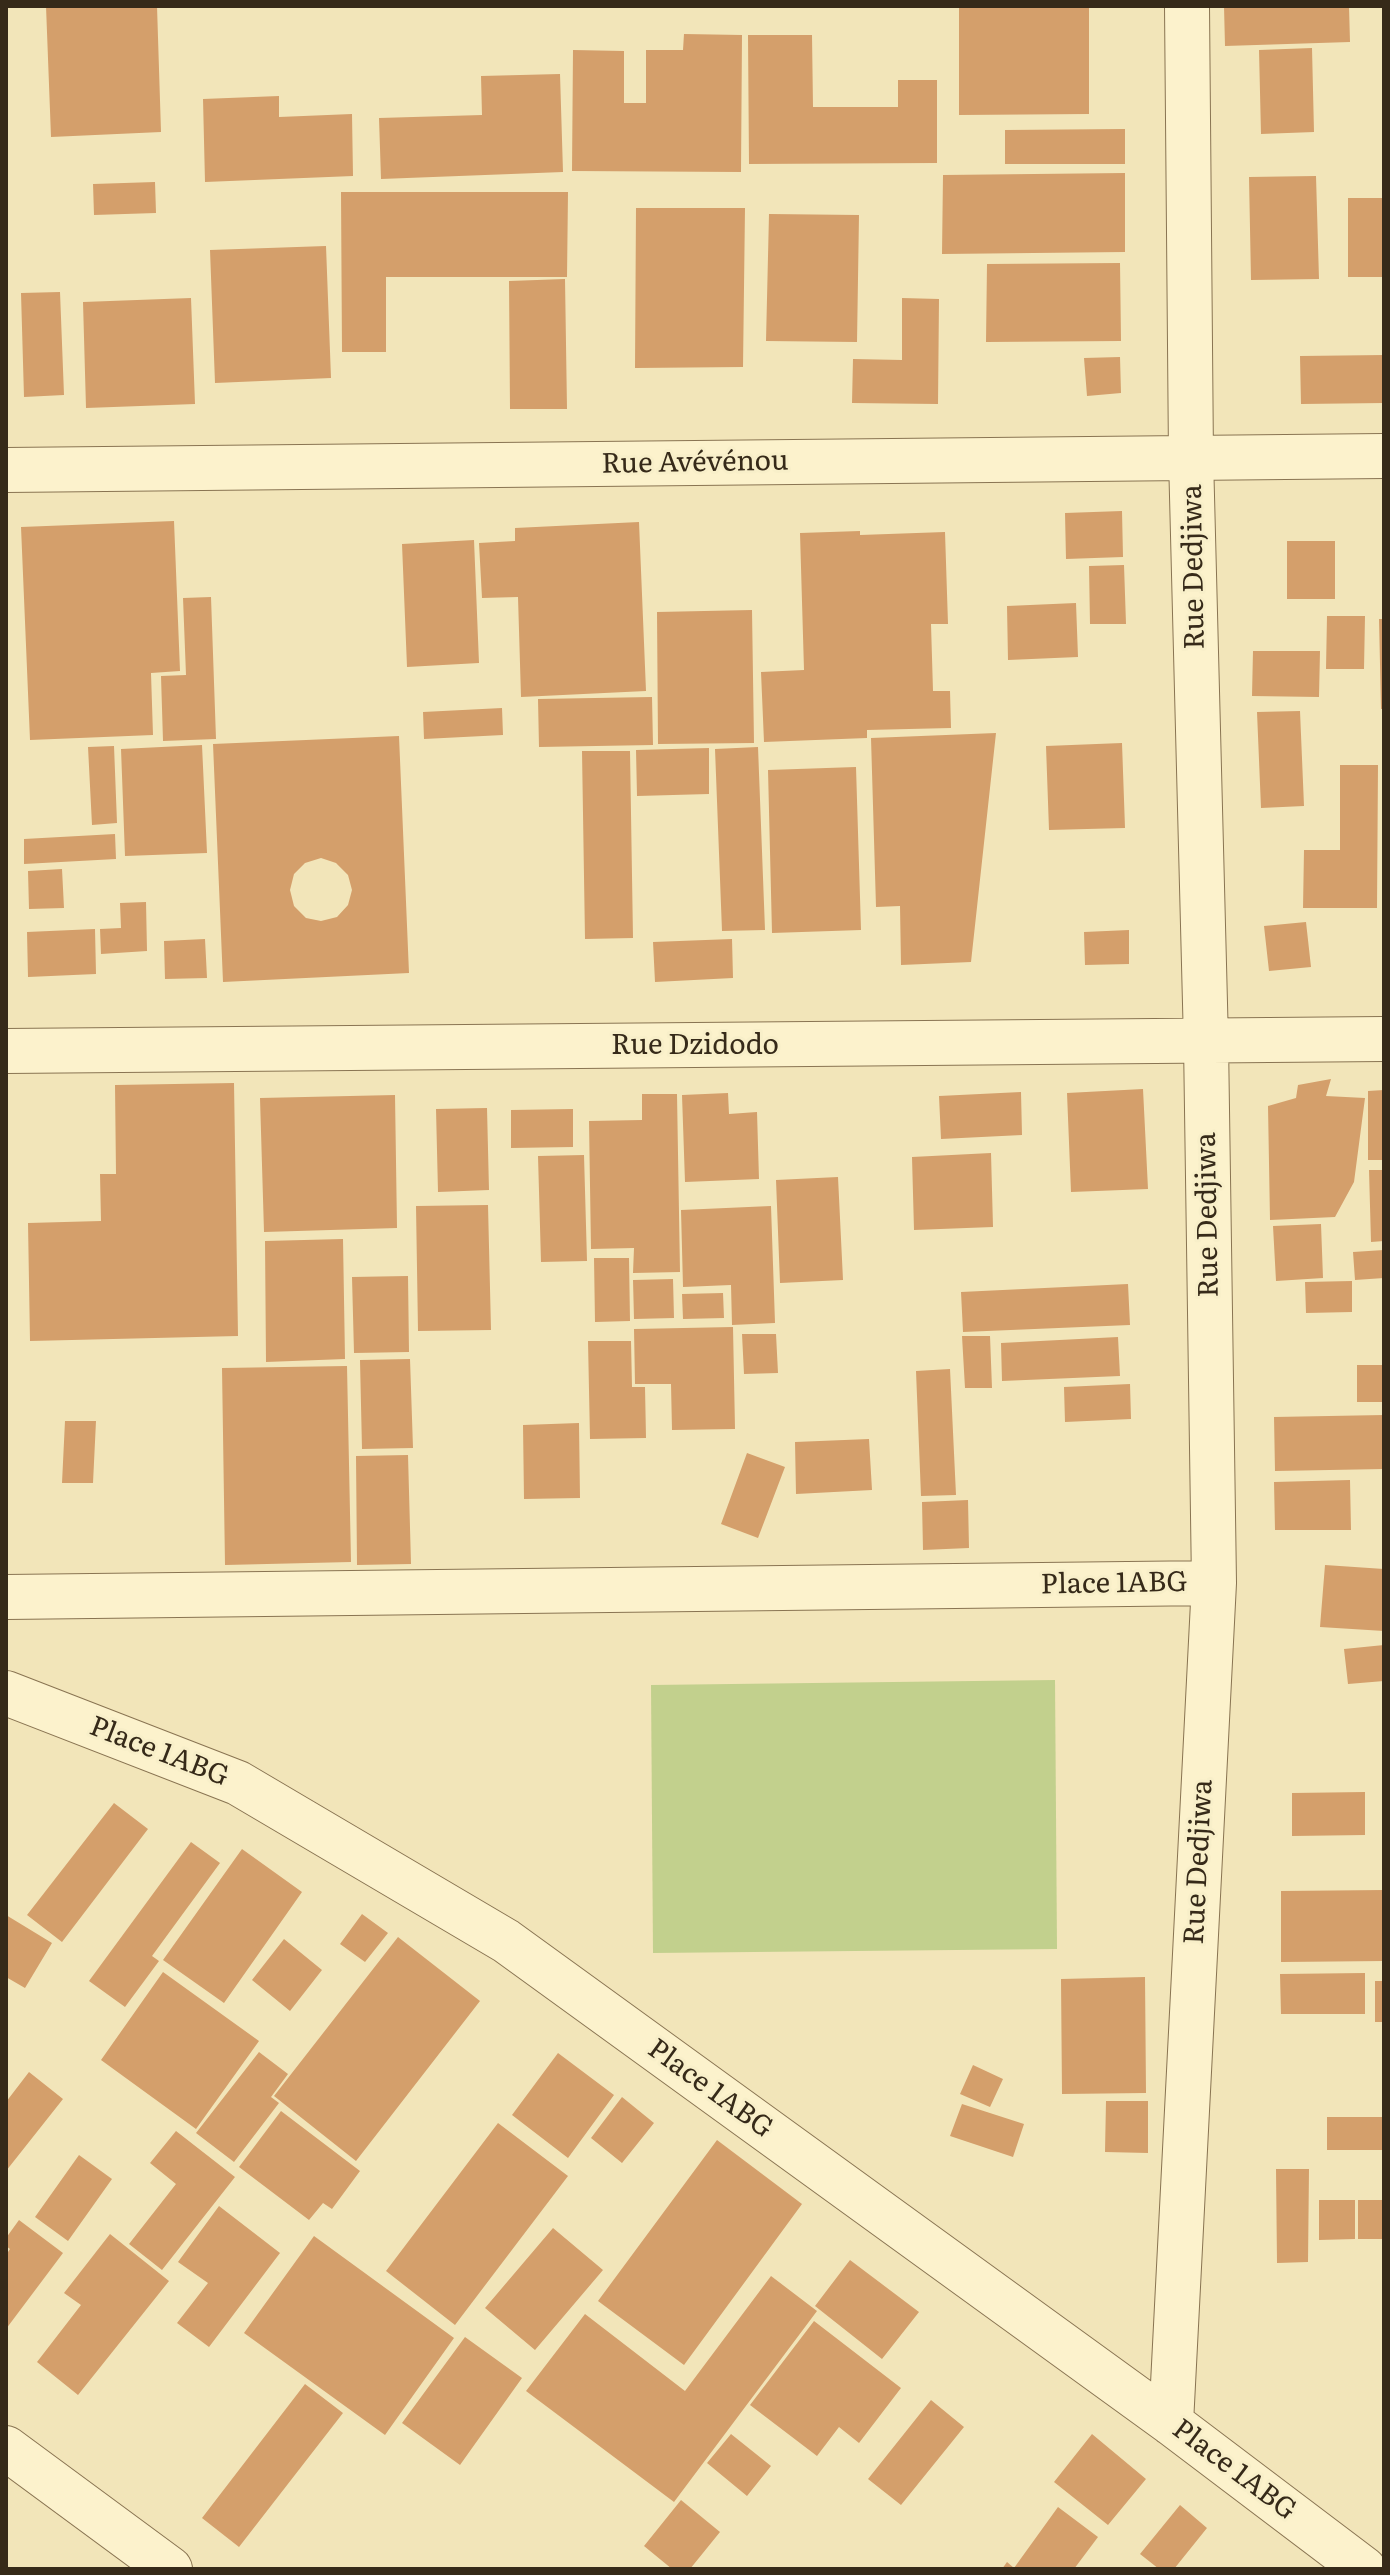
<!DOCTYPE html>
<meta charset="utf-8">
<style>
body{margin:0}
#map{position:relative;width:1390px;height:2575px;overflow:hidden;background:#f2e5b9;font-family:Literata,serif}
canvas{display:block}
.frame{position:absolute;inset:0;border:8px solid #362a19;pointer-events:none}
</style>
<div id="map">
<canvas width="1390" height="2575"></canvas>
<div class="frame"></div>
</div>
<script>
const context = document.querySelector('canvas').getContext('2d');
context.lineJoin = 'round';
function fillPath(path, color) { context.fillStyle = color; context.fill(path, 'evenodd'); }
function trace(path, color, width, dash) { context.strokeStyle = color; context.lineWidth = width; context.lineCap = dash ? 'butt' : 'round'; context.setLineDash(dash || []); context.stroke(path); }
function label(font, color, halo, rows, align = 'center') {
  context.font = font + ' Literata,serif'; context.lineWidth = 6; context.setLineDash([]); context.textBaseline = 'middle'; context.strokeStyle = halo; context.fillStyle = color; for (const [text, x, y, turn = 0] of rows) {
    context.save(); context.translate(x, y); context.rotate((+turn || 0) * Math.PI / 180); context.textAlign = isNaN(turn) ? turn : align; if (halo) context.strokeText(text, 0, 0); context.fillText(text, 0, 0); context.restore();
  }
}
fillPath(new Path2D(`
 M1055,1680l2,269 -404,4 -2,-268z`), '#c2d08d');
fillPath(new Path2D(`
 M46,6h111l4,126 -110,5z
 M959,6h130v108l-130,1z
 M1224,6h125l1,36 -125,4z
 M684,34l58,1 -1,137 -169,-1 1,-121 51,1v52h22v-53h37z
 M748,35h64l1,72h85v-27h39v83l-188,1z
 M1312,48l2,84 -53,2 -2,-84z
 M560,74l3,98 -182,7 -2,-61 103,-3 -1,-39z
 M279,96v21l73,-3 1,62 -148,6 -2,-83z
 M1125,129v35h-120v-34z
 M1125,173v79l-183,2 1,-79z
 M1316,176l3,103 -68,1 -2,-103z
 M155,182l1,31 -62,2 -1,-31z
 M341,192h227l-1,85h-181v75h-44z
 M1348,198h36v79h-36z
 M636,208h109l-2,159 -108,1z
 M769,214l90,1 -2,127 -91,-1z
 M326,246l5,132 -116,5 -5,-133z
 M1120,263l1,78 -135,1 1,-78z
 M565,279l2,130h-57l-1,-128z
 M60,292l4,103 -40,2 -3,-104z
 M191,298l4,106 -109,4 -3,-106z
 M902,298l37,1 -1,105 -86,-1 1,-44 49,1z
 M1384,355v48l-83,1 -1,-48z
 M1120,357l1,36 -34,3 -3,-38z
 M1122,511l1,46 -57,2 -1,-46z
 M174,521l6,150 -29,2 2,62 -123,5 -9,-213z
 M639,522l7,169 -125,6 -3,-100 -36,1 -3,-55 36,-2v-13z
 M860,531v4l85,-3 3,92h-17l2,67h17l1,37 -84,2v8l-103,4 -3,-70 43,-2 -4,-137z
 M474,540l5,123 -72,4 -5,-123z
 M1287,541h48v58h-48z
 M1124,565l2,59h-36l-1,-58z
 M211,597l5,142 -53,2 -2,-65 25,-1 -3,-77z
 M1076,603l2,54 -70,3 -1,-54z
 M752,610l2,133 -96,1 -1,-132z
 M1327,616h38l-1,53h-38z
 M1379,619h5v90h-3z
 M1253,651h67l-1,46 -67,-1z
 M652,697l1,48 -114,2 -1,-48z
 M502,708l1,27 -79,4 -1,-27z
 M1300,711l4,95 -43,2 -4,-96z
 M996,733l-25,229 -70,3 -1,-59 -24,1 -5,-169z
 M399,736l10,237 -186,9 -10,-238zM321,858l15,5 12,12 4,15 -4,15 -11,12 -16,4 -15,-3 -12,-12 -4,-16 4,-16 11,-11z
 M1122,743l3,85 -76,2 -3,-84z
 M202,745l5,108 -82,3 -4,-107z
 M114,746l3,77 -25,2 -4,-78z
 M758,747l7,183 -43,1 -7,-182z
 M709,748v46l-72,2 -1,-46z
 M582,751h48l3,187 -48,1z
 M1340,765h38l-1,143h-74l1,-58h36z
 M856,767l5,163 -89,3 -4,-163z
 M115,834l1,25 -92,5v-25z
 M62,869l2,39 -35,1 -1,-38z
 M146,902l1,49 -46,3 -1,-25 21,-1 -1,-25z
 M1306,922l5,45 -42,4 -5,-45z
 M95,929l1,45 -68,3 -1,-45z
 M1129,930v34l-44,1 -1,-33z
 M205,939l2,39 -42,1 -1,-38z
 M732,939l1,39 -78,4 -2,-40z
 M1331,1079l-5,17 39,2 -11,84 -19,35 -65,3 -2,-114 28,-8 2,-13z
 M234,1083l4,253 -208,5 -2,-118 73,-2 -1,-47h16l-1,-89z
 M1143,1089l5,100 -77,3 -4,-99z
 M1384,1090v70h-16v-69z
 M1021,1092l1,43 -81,4 -2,-43z
 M728,1093l1,21 28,-2 2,67 -74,3 -3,-87z
 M642,1094h35l3,178 -47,1 1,-25 -43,1 -2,-128 53,-1z
 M395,1095l2,133 -133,4 -4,-134z
 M487,1108l2,82 -51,2 -2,-83z
 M573,1109v38l-62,1v-38z
 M991,1153l2,74 -79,3 -2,-73z
 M584,1155l3,106 -46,1 -3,-106z
 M1369,1170h15v71l-13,1z
 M838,1177l5,103 -63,3 -4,-103z
 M488,1205l3,125 -73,1 -2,-125z
 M771,1206l4,117 -43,2 -1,-40 -48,2 -2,-77z
 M1321,1224l2,54 -47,3 -3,-55z
 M343,1239l2,120 -79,3 -1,-121z
 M1384,1250v28l-29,2 -2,-28z
 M594,1258h35l1,63 -35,1z
 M408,1276l1,76 -55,1 -2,-76z
 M673,1279l1,39 -40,1 -1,-39z
 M1352,1281v31l-46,1 -1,-31z
 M1128,1284l2,41 -167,7 -2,-40z
 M723,1293l1,25 -41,1 -1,-25z
 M733,1327l2,102 -63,1 -1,-46h-36l-1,-55z
 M742,1334h34l2,39 -34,1z
 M962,1336h28l2,52h-27z
 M1118,1337l2,39 -118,5 -1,-38z
 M588,1341h43l1,46h13l1,51 -56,1z
 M410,1359l3,89 -51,1 -2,-89z
 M1357,1365h27v37h-27z
 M347,1366l4,196 -126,3 -3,-197z
 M950,1369l6,126 -35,1 -5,-125z
 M1130,1384l1,35 -66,3 -1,-35z
 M1384,1415v54l-109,2 -1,-54z
 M65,1421h31l-3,62h-31z
 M579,1423l1,75 -56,1 -1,-74z
 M869,1439l3,51 -76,4 -1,-52z
 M747,1453l38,14 -27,71 -37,-14z
 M408,1455l3,109 -54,1 -1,-109z
 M1350,1480l1,50h-76l-1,-48z
 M968,1500l1,48 -46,2 -1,-48z
 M1325,1565l59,4v62l-64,-4z
 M1384,1645v36l-36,3 -4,-35z
 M1365,1792v43l-73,1v-43z
 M114,1803l34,26 -86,113 -35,-27z
 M191,1842l29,21 -68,93 7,5 -34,46 -36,-26z
 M242,1849l60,43 -78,111 -61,-43z
 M1384,1890v71l-103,1v-71z
 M362,1914l26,19 -23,29 -25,-18z
 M6,1915l46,28 -27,45 -19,-11z
 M398,1937l82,64 -124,160 -82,-65z
 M284,1939l38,31 -32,41 -38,-31z
 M163,1972l96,69 -63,88 -95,-69z
 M1365,1973v41h-84l-1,-40z
 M1145,1977l1,116 -84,1 -1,-115z
 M1375,1981h9v41h-9z
 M259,2052l29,22 -17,23 8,6 -45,59 -38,-29z
 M558,2053l56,42 -46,63 -56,-43z
 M973,2065l30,14 -13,28 -30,-13z
 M29,2072l34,27 -57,72v-69z
 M622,2097l32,26 -32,40 -31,-25z
 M1106,2101h42v52l-43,-1z
 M962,2104l62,20 -11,33 -63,-21z
 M281,2111l79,60 -28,38 -9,-6 -14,17 -70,-53z
 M1327,2117h57v33h-57z
 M498,2123l70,53 -113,149 -69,-54z
 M176,2131l59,46 -73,93 -33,-26 47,-60 -26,-21z
 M717,2140l85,64 -118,161 -86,-64z
 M79,2155l33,24 -44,62 -33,-24z
 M1276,2169h33l-1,93 -31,1z
 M1319,2200h36v39l-36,1z
 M1358,2200h26v39h-26z
 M219,2206l61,47 -71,94 -32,-24 31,-40 -30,-21z
 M19,2220l44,33 -57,76v-74l4,-6 -4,-3v-8z
 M553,2228l50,42 -68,80 -50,-42z
 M110,2234l59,47 -91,114 -41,-33 44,-57 -17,-12z
 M314,2236l140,102 -69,97 -141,-102z
 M850,2260l69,52 -37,47 -67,-53z
 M771,2276l46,35 -143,191 -148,-111 59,-77 100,77z
 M814,2321l87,67 -42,55 -20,-16 -22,29 -67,-51z
 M465,2337l57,41 -62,87 -58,-42z
 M305,2384l38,29 -104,134 -37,-29z
 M931,2400l33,27 -63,78 -33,-26z
 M731,2434l40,32 -24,30 -40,-33z
 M1092,2434l54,45 -38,46 -54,-43z
 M681,2500l39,32 -30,37h-18l-28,-23z
 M1180,2505l27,23 -33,41h-15l-19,-15z
 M1058,2507l40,30 -24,32h-72l5,-7 7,6z`), '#d49f6b');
const street = new Path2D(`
 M6,470l1378,-14
 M6,1051l1378,-12
 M6,1597l1208,-14
 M6,1693l232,90 268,158 665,482 193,146
 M1171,2423l43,-840 -8,-541 -15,-585 -4,-451
 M6,2448l164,121`);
trace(street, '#897452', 46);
trace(street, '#fcf2cc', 44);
label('28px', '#362a19', '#f8efc9', [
 ["Rue Avévénou",695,463,-1],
 ["Rue Dedjiwa",1194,567,-91],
 ["Rue Dzidodo",695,1046],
 ["Rue Dedjiwa",1208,1215,-91],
 ["Place 1ABG",1114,1584,-1],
 ["Place 1ABG",159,1752,21],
 ["Rue Dedjiwa",1199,1862,-87],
 ["Place 1ABG",710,2089,36],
 ["Place 1ABG",1234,2470,37]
]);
</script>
